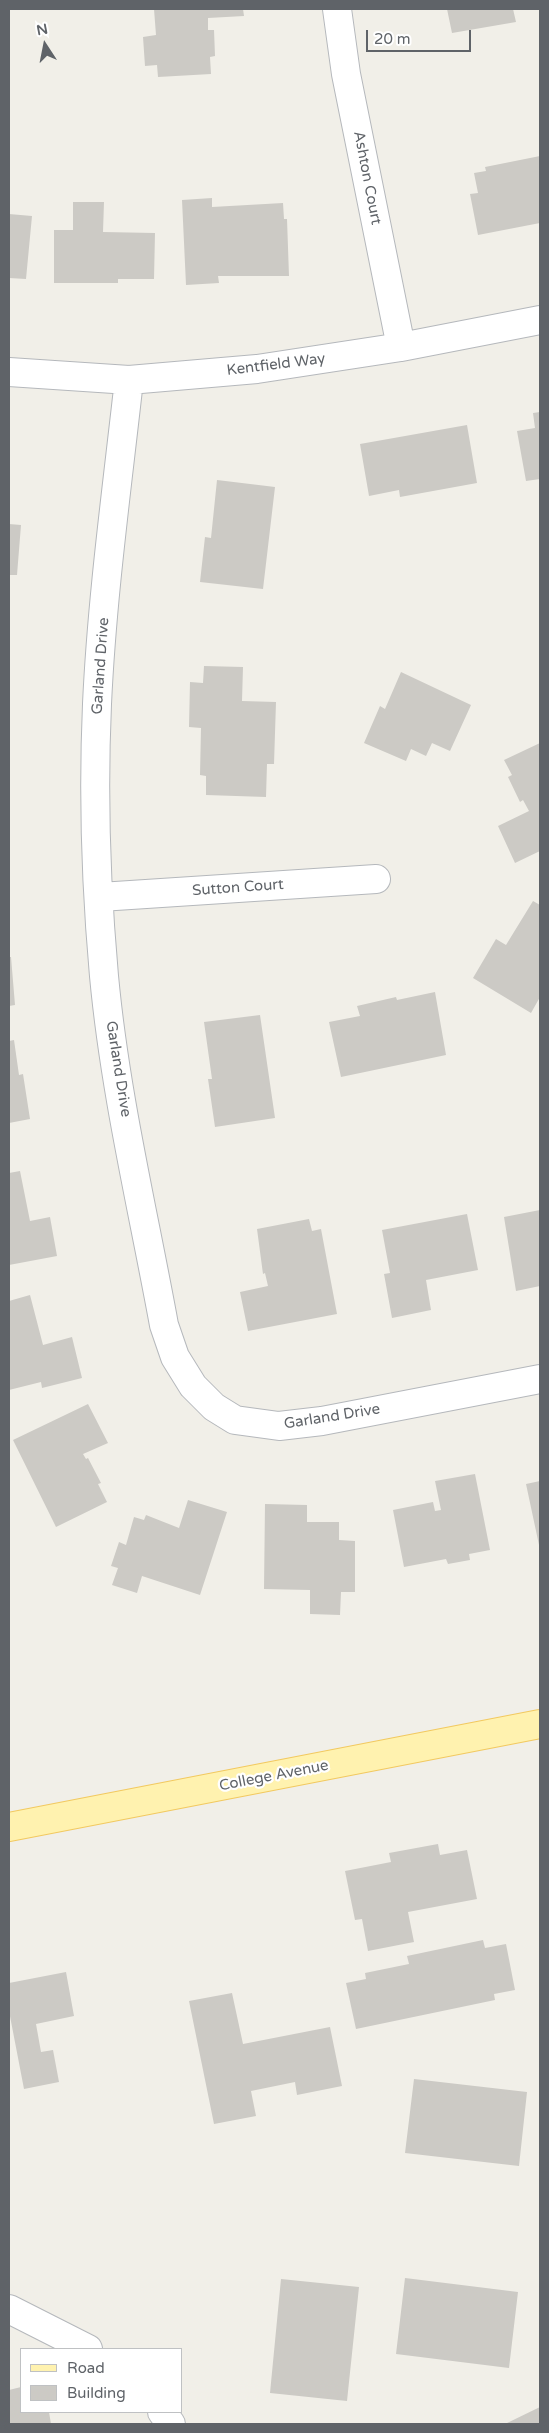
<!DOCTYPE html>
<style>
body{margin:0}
#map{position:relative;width:549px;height:2433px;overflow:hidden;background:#f1efe8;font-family:"Varela Round",sans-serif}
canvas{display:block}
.frame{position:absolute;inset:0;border:10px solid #5f6368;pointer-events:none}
.legend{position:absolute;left:20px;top:2348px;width:162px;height:65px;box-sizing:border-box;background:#fff;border:1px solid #bfc1c3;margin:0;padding:6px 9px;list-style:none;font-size:15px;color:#5f6368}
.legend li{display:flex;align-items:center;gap:10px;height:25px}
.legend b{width:25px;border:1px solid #bfc1c3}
.north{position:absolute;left:20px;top:20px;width:50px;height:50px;-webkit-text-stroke:4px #fff;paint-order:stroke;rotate:349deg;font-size:14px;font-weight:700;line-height:20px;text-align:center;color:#5f6368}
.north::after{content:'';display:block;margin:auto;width:18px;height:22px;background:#5f6368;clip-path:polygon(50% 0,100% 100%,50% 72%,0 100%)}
.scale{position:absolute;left:366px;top:30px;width:105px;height:22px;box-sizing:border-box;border:2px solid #5f6368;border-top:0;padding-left:6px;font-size:15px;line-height:18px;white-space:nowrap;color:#5f6368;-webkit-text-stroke:4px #fff;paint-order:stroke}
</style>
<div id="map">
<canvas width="549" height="2433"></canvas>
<div class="frame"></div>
<ul class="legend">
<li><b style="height:6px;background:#fff2af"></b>Road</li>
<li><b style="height:14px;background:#cccac5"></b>Building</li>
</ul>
<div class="north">N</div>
<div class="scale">20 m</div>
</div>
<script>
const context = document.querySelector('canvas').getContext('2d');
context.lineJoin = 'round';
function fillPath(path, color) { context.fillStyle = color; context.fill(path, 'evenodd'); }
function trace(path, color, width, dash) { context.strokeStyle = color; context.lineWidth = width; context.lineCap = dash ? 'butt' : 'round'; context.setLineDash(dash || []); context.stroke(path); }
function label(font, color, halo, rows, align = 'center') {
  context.font = font + ' "Varela Round",sans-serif'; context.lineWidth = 4.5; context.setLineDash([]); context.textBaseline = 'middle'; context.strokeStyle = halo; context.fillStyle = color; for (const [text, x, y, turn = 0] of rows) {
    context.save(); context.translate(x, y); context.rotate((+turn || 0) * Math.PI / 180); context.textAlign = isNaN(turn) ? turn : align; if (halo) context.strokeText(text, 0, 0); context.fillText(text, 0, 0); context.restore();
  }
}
fillPath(new Path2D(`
 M154,9h89l1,7 -36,2v12h6l1,26 -5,1 1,17 -53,3 -1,-12 -12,1 -2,-29 13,-2z
 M447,9h66l3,13 -64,11z
 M540,156v67l-62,12 -8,-41 8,-1 -4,-20 12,-2 -1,-4z
 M212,198v9l71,-4 1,16h3l2,57h-71l1,7 -33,2 -4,-85z
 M73,202h31l-1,30 52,1 -1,46h-36v4h-64v-53h19z
 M9,214l23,2 -6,63 -17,-1z
 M540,412v67l-14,2 -9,-50 18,-3 -2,-15z
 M467,425l10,58 -77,14 -1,-7 -30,6 -9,-52z
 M217,480l58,7 -12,102 -63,-7 5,-45 6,1z
 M9,524l12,1 -4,50h-8z
 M204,666l39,1 -1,34 34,1 -2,62h-7l-1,33 -60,-2v-19l-6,-1 1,-47 -12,-1 1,-45 13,1z
 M401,672l70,33 -21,46 -18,-8 -6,13 -15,-7 -5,12 -42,-18 16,-37 5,3z
 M540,743v108l-25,12 -17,-37 31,-15 -6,-11 -3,2 -12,-25 4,-2 -8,-15z
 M533,901l7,4v92l-9,16 -58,-35 23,-39 10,6z
 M9,957h2l4,48 -6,1z
 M435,992l11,63 -105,22 -12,-55 31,-6 -3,-10 39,-9 1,3z
 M260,1015l15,103 -60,9 -7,-48h4l-8,-57z
 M14,1040l5,35 4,-1 7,45 -21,4v-82z
 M20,1171l10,50 20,-4 7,39 -48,9v-92z
 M540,1210v76l-24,5 -12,-74z
 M467,1214l11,56 -52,10 5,30 -39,8 -8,-44 6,-1 -8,-43z
 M309,1219l3,12 9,-2 16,85 -89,17 -8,-39 28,-6 -3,-13 -2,1 -6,-45z
 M30,1295l13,50 29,-8 10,41 -40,10 -1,-6 -32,8v-89z
 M88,1404l20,39 -25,11 3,5 2,-1 13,25 -3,1 9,18 -51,25 -43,-87z
 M475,1474l15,76 -21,4 1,6 -22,4 -2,-5 -42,8 -11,-57 40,-8 2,9 6,-1 -6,-29z
 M540,1481v64h-1l-13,-61z
 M188,1500l39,12 -27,83 -58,-19 -5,17 -25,-8 6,-17 -7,-2 8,-24 7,3 8,-28 10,3 2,-5 33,13z
 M265,1504l42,1v17h32v18l16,1v51h-14l-1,23 -30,-1v-24l-46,-1z
 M438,1844l2,11 27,-5 10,49 -69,13 6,30 -46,9 -6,-32 -7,1 -10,-49 46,-9 -2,-9z
 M483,1940l2,8 21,-4 9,46 -21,4 1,6 -139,29 -10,-46 20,-4 -1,-6 44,-9 -2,-8z
 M66,1972l8,44 -38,8 5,28 12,-2 6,32 -35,7 -15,-78v-28z
 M232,1993l11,51 87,-17 12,59 -45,9 -2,-13 -44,9 5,25 -42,8 -25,-123z
 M414,2079l113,13 -8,74 -114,-13z
 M405,2278l113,14 -9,76 -113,-14z
 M281,2279l78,8 -12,114 -77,-8z
 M21,2387v25h28l2,12h-42v-34z
 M540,2407v17h-35z`), '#cccac5');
const minor = new Path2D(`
 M337,9l9,65 55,273
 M9,372l120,8 128,-11 144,-22 139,-27
 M129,380c-12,108 -27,216 -32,324 -4,90 -1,183 7,272 11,118 39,234 60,349l11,32 18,29 21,21 21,13 44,6 43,-5 218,-42
 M100,897l276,-18
 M9,2309l79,40
 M162,2412l9,12`);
const major = new Path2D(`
 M9,1827l531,-103`);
trace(minor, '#b5b8bc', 30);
trace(major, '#f2c960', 30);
trace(minor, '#fff', 28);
trace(major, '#fff2af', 28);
label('15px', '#5f6368', '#fff', [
 ["Ashton Court",367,178,79],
 ["Kentfield Way",276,365,-7],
 ["Garland Drive",101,666,-86],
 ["Sutton Court",238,888,-4],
 ["Garland Drive",118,1069,81],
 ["Garland Drive",332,1417,-9],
 ["College Avenue",274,1776,-11]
]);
</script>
